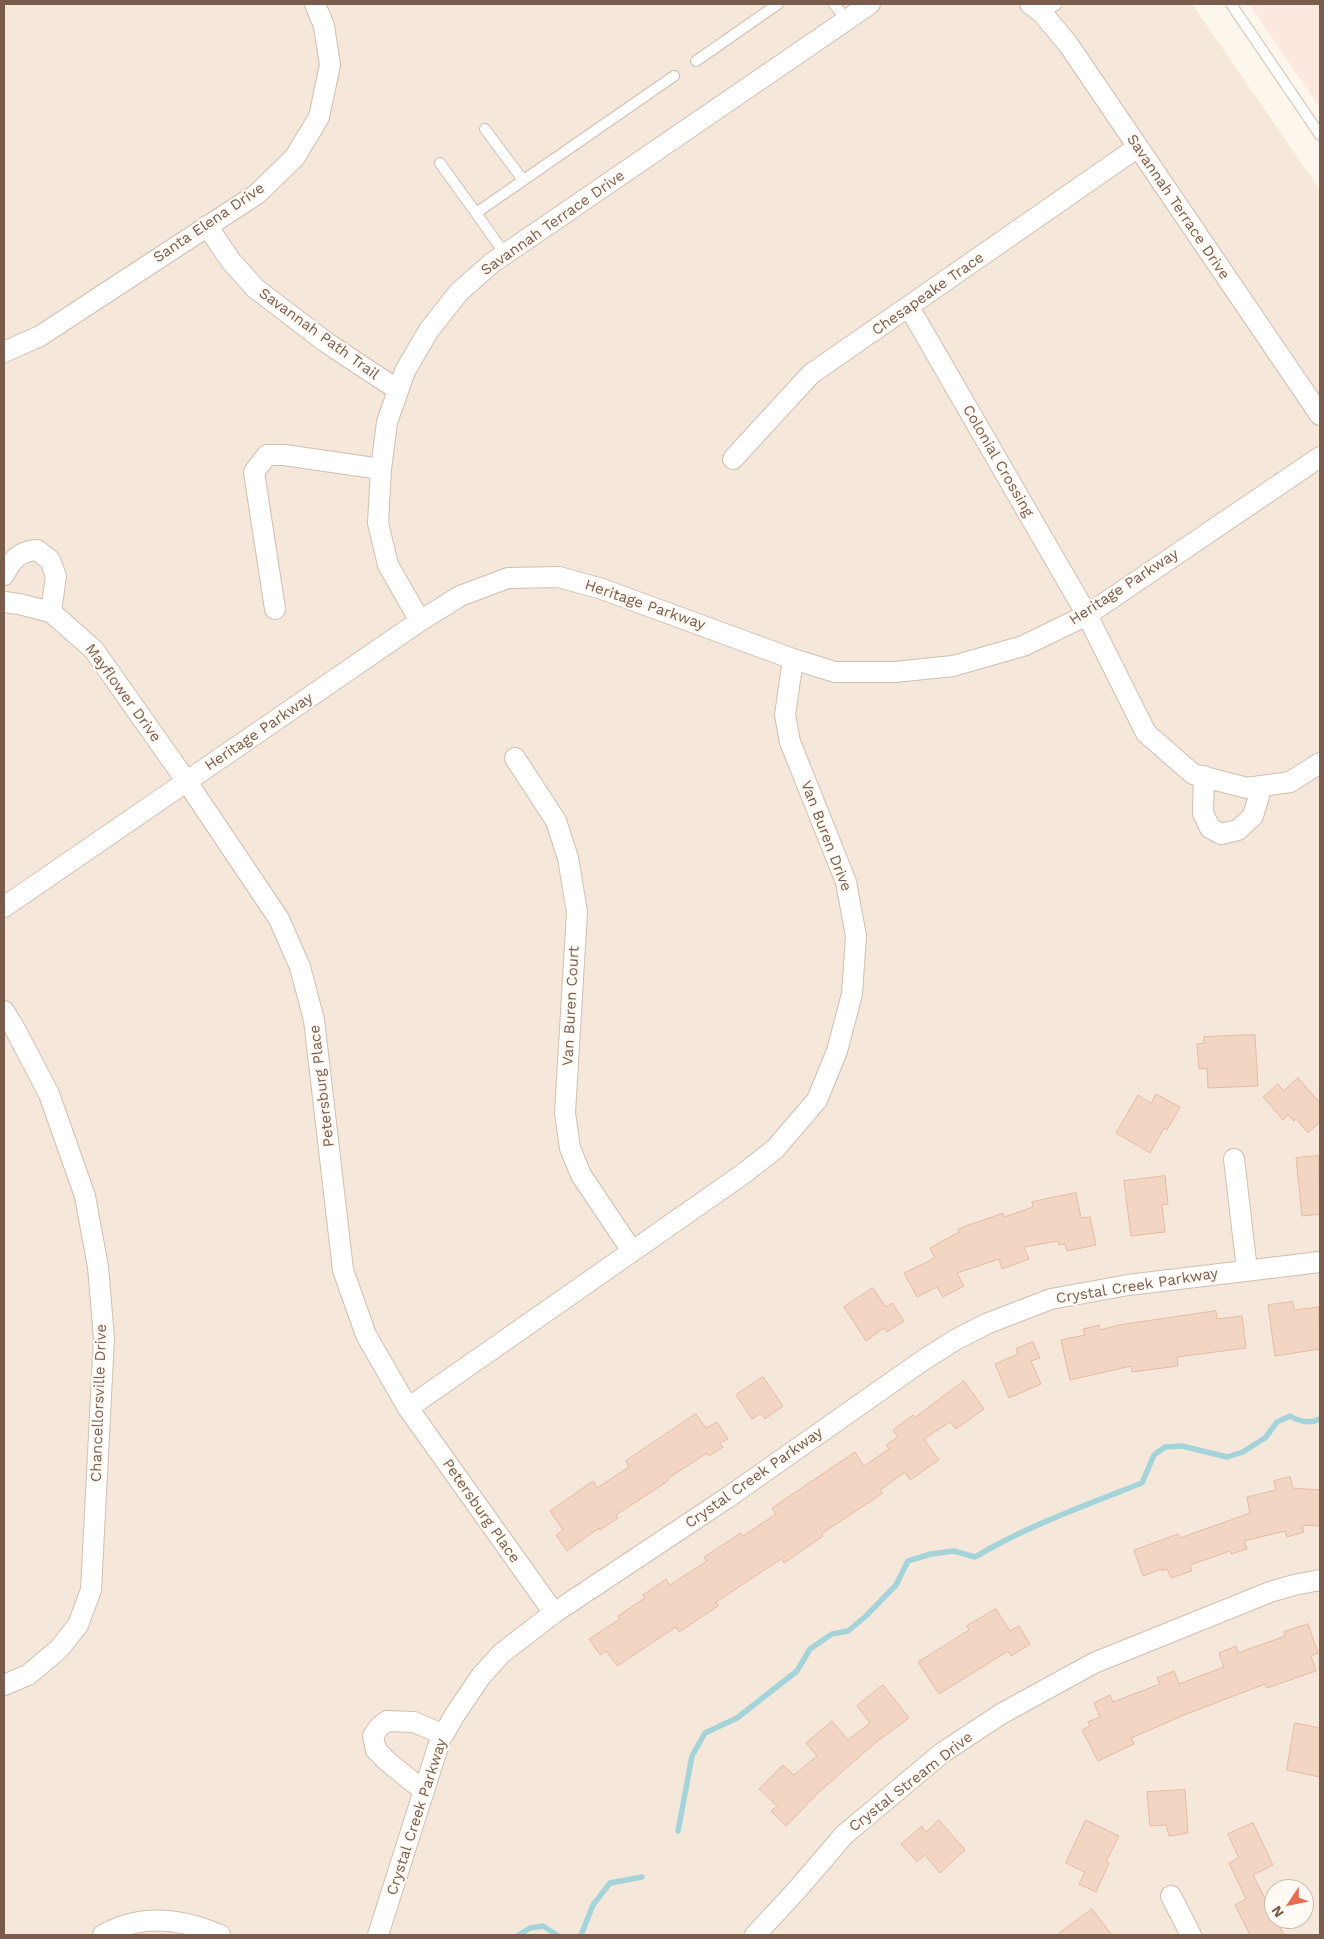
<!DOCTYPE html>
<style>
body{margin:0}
#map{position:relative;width:1324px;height:1939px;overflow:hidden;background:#fdf6ec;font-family:"Work Sans",sans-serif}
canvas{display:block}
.frame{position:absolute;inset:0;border:5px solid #7a5c4d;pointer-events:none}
.north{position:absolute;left:1264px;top:1879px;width:50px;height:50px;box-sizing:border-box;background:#fffaf3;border:1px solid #cabbb1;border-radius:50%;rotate:236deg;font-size:14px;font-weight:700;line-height:20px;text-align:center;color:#7a5c4d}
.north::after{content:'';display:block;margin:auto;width:18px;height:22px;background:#e76f51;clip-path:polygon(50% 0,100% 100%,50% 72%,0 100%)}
</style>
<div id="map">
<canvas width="1324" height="1939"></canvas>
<div class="frame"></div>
<div class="north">N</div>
</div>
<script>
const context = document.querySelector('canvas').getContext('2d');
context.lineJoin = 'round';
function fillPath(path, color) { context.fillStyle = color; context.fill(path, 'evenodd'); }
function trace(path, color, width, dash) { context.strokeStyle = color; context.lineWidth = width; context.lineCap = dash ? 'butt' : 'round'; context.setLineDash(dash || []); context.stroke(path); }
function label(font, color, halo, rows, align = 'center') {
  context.font = font + ' "Work Sans",sans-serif'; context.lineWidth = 4.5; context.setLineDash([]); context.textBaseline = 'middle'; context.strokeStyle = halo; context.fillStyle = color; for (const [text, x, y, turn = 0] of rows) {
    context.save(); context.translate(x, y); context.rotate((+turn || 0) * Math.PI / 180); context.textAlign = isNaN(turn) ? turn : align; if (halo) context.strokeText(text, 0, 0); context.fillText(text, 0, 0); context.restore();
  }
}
fillPath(new Path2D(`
 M4,4h1188l128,186v1745h-1316zM1274,1889h30v30h-30z`), '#f5e8da');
fillPath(new Path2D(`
 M1249,4h71v104z`), '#fde8e0');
trace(new Path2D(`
 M678,1831l14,-75 13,-23 32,-15 60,-47 13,-22 22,-15 16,-3 18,-15 30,-31 12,-24 23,-7 23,-3 21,6c52,-31 111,-52 167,-74l12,-28 11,-8 17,-1 45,11 16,-5 22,-14 12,-16 13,-6c10,6 20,8 30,3
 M519,1935l11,-7 13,-2 14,9
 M581,1935l12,-30 17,-22 32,-6`), '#a5d3da', 5.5);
const building = new Path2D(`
 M1255,1035l3,51 -50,2 -1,-20 -8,1 -2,-25 7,-1v-6z
 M1298,1078l22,25v19l-12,11 -12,-14 -2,2 -6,-6 -5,5 -20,-23 15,-13 5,7z
 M1156,1094l24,13 -13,23 -3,-2 -14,25 -34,-20 22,-38 13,8z
 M1319,1156l1,58 -18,2 -6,-58z
 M1165,1176l3,28 -6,1 3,27 -34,4 -7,-55z
 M1076,1193l5,25 9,-1 6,28 -29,6 -2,-7 -6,1 -1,-4 -34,6 5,12 -27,10 -3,-10 -42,14 7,13 -21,11 -6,-10 -20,10 -13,-24 31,-15 -5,-10 29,-16 -1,-3 45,-16 1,4 29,-10 -1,-5z
 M873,1288l13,19 6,-4 12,18 -17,11 -3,-4 -18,13 -22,-34z
 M1293,1302l1,8 25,-3 1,42 -45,7 -7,-51z
 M1216,1311l1,8 25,-3 4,32 -69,9 1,9 -46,6 -1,-6 -61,14 -9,-40 24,-5 -2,-6 16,-4 1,5 19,-5z
 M1033,1342l7,16 -9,3 10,23 -32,14 -14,-34 23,-10 -2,-5z
 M763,1377l20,29 -18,13 -4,-6 -9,6 -16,-24z
 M964,1381l20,28 -28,20 -6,-7 -26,17 15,21 -29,20 -5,-8 -25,18 3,3 -62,41 2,2 -39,27 -3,-4 -65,43 2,4 -39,26 -3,-5 -59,39 -11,-15 -6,4 -11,-16 31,-20 -2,-3 27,-18 -2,-3 23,-16 4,6 37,-24 -3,-4 37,-24 2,3 33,-22 -4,-6 83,-56 9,14 25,-17 -3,-4 12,-8 -5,-7 20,-15 2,2z
 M696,1414l10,14 11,-6 11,17 -8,4 3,4 -14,9 -2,-3 -40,26 1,2 -52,34 2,3 -18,12 -1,-2 -32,23 -11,-16 7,-5 -13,-19 43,-30 4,7 32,-21 -3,-6z
 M1290,1477l3,11 27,2v36l-18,-1 2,7 -17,5 -2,-6 -41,10 3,8 -16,5 -1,-3 -40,14 2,6 -21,7 -4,-9 -4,2 -1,-2 -19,7 -9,-26 44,-16 2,4 70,-25 -3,-16 29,-7 -2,-9z
 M996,1609l14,22 9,-5 11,18 -19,12 -3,-5 -69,43 -21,-32 51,-32 -2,-4z
 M1308,1624l10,29 -7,3 5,15 -49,17 -2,-4 -81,31 -53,23 3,6 -36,17 -16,-31 8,-4 -2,-4 12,-5 -6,-14 16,-8 3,7 47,-18 -3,-6 17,-7 5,13 45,-17 -5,-14 17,-7 2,7 47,-17 -1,-4z
 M883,1685l26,33 -34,25 -56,49 -33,34 -15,-15 6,-5 -18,-17 24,-24 11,10 23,-19 -11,-13 26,-22 16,19 22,-17 -13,-17z
 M1295,1723l25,5v49l-33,-7z
 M1185,1790l3,43 -19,3 -3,-11 -16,1 -3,-34z
 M939,1820l26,30 -25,23 -15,-18 -8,7 -16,-18 21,-18 4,6z
 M1086,1820l33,16 -13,26 3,1 -13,29 -17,-8 6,-12 -19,-9z
 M1253,1823l20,42 -20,10 21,41v3h2l8,16h-34l-15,-30 11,-6 -17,-36 10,-5 -11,-24z
 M1092,1909l20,26h-55z`);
fillPath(building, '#f3d5c3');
trace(building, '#e6bba3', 1);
const service = new Path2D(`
 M834,4l13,16
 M1231,4l89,131
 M1043,14l14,-10
 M696,61l82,-57
 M485,129l38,51
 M440,163l36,50
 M505,254l-29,-41 198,-137`);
const minor = new Path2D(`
 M1030,4l12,9 26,31 252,371
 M207,226l24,35 24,27 72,55 71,47
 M909,307l178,308 59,118 47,41 54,14 43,-6 30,-19
 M4,352l36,-16 217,-142 38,-37 24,-40 11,-52 -6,-39 -9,-22
 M733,459l78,-85 327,-227
 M4,575c7,-14 15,-24 33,-25l13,10 6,16 -5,36
 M4,602l15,2 32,8 43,38 93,132 92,137 21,48 14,53 29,250 23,65 42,73 146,205
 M275,609l-21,-137 13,-17h17l97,14
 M420,621l-32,-56 -10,-42 3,-54 6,-47 18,-51 24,-41 30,-38 33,-29 378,-259
 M515,758l41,63 12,37 9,54 -12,201 5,35 11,27 51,76
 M1204,776l-1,37 7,15 11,6 17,-4 15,-14 9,-30
 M4,907l416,-286 40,-25 48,-18 51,-1 43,12 191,70 42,13h60l58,-6 70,-20 64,-31 233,-158
 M4,1011l11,18 34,65 36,102 13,71 6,71 -13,252 -13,35 -19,24 -31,26 -24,10
 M1234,1159l13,111
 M408,1408l335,-234 32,-25 42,-49 20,-49 15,-57 4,-58 -10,-54 -56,-140 -5,-27 8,-56
 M424,1791l-36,-29 -12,-12 -3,-14 6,-9 8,-6 27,1 28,12
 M1171,1896l20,39
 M103,1935c38,-22 78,-17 117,0
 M378,1935l64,-201h2l10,-18 27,-40 21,-23 52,-40 173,-115 195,-137 33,-21 31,-16 65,-25 77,-14 192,-23
 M755,1935l42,-45 47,-55 98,-82 59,-39 93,-51 176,-71 24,-7 26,-5`);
trace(service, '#d1beb0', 12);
trace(minor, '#d1beb0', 22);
trace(service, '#fff', 10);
trace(minor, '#fff', 20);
label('15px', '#7a5c4d', '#fffaf3', [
 ["Savannah Terrace Drive",1178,207,56],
 ["Santa Elena Drive",209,223,-34],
 ["Savannah Terrace Drive",553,223,-35],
 ["Chesapeake Trace",928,294,-35],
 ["Savannah Path Trail",319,334,36],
 ["Colonial Crossing",998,461,60],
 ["Heritage Parkway",1124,587,-33],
 ["Heritage Parkway",645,605,19],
 ["Mayflower Drive",123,693,54],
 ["Heritage Parkway",259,732,-34],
 ["Van Buren Drive",826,836,69],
 ["Van Buren Court",571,1006,-87],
 ["Petersburg Place",322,1086,-97],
 ["Crystal Creek Parkway",1137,1286,-9],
 ["Chancellorsville Drive",99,1403,-88],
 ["Crystal Creek Parkway",754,1478,-35],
 ["Petersburg Place",481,1511,55],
 ["Crystal Stream Drive",911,1782,-38],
 ["Crystal Creek Parkway",417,1817,-72]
]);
</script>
